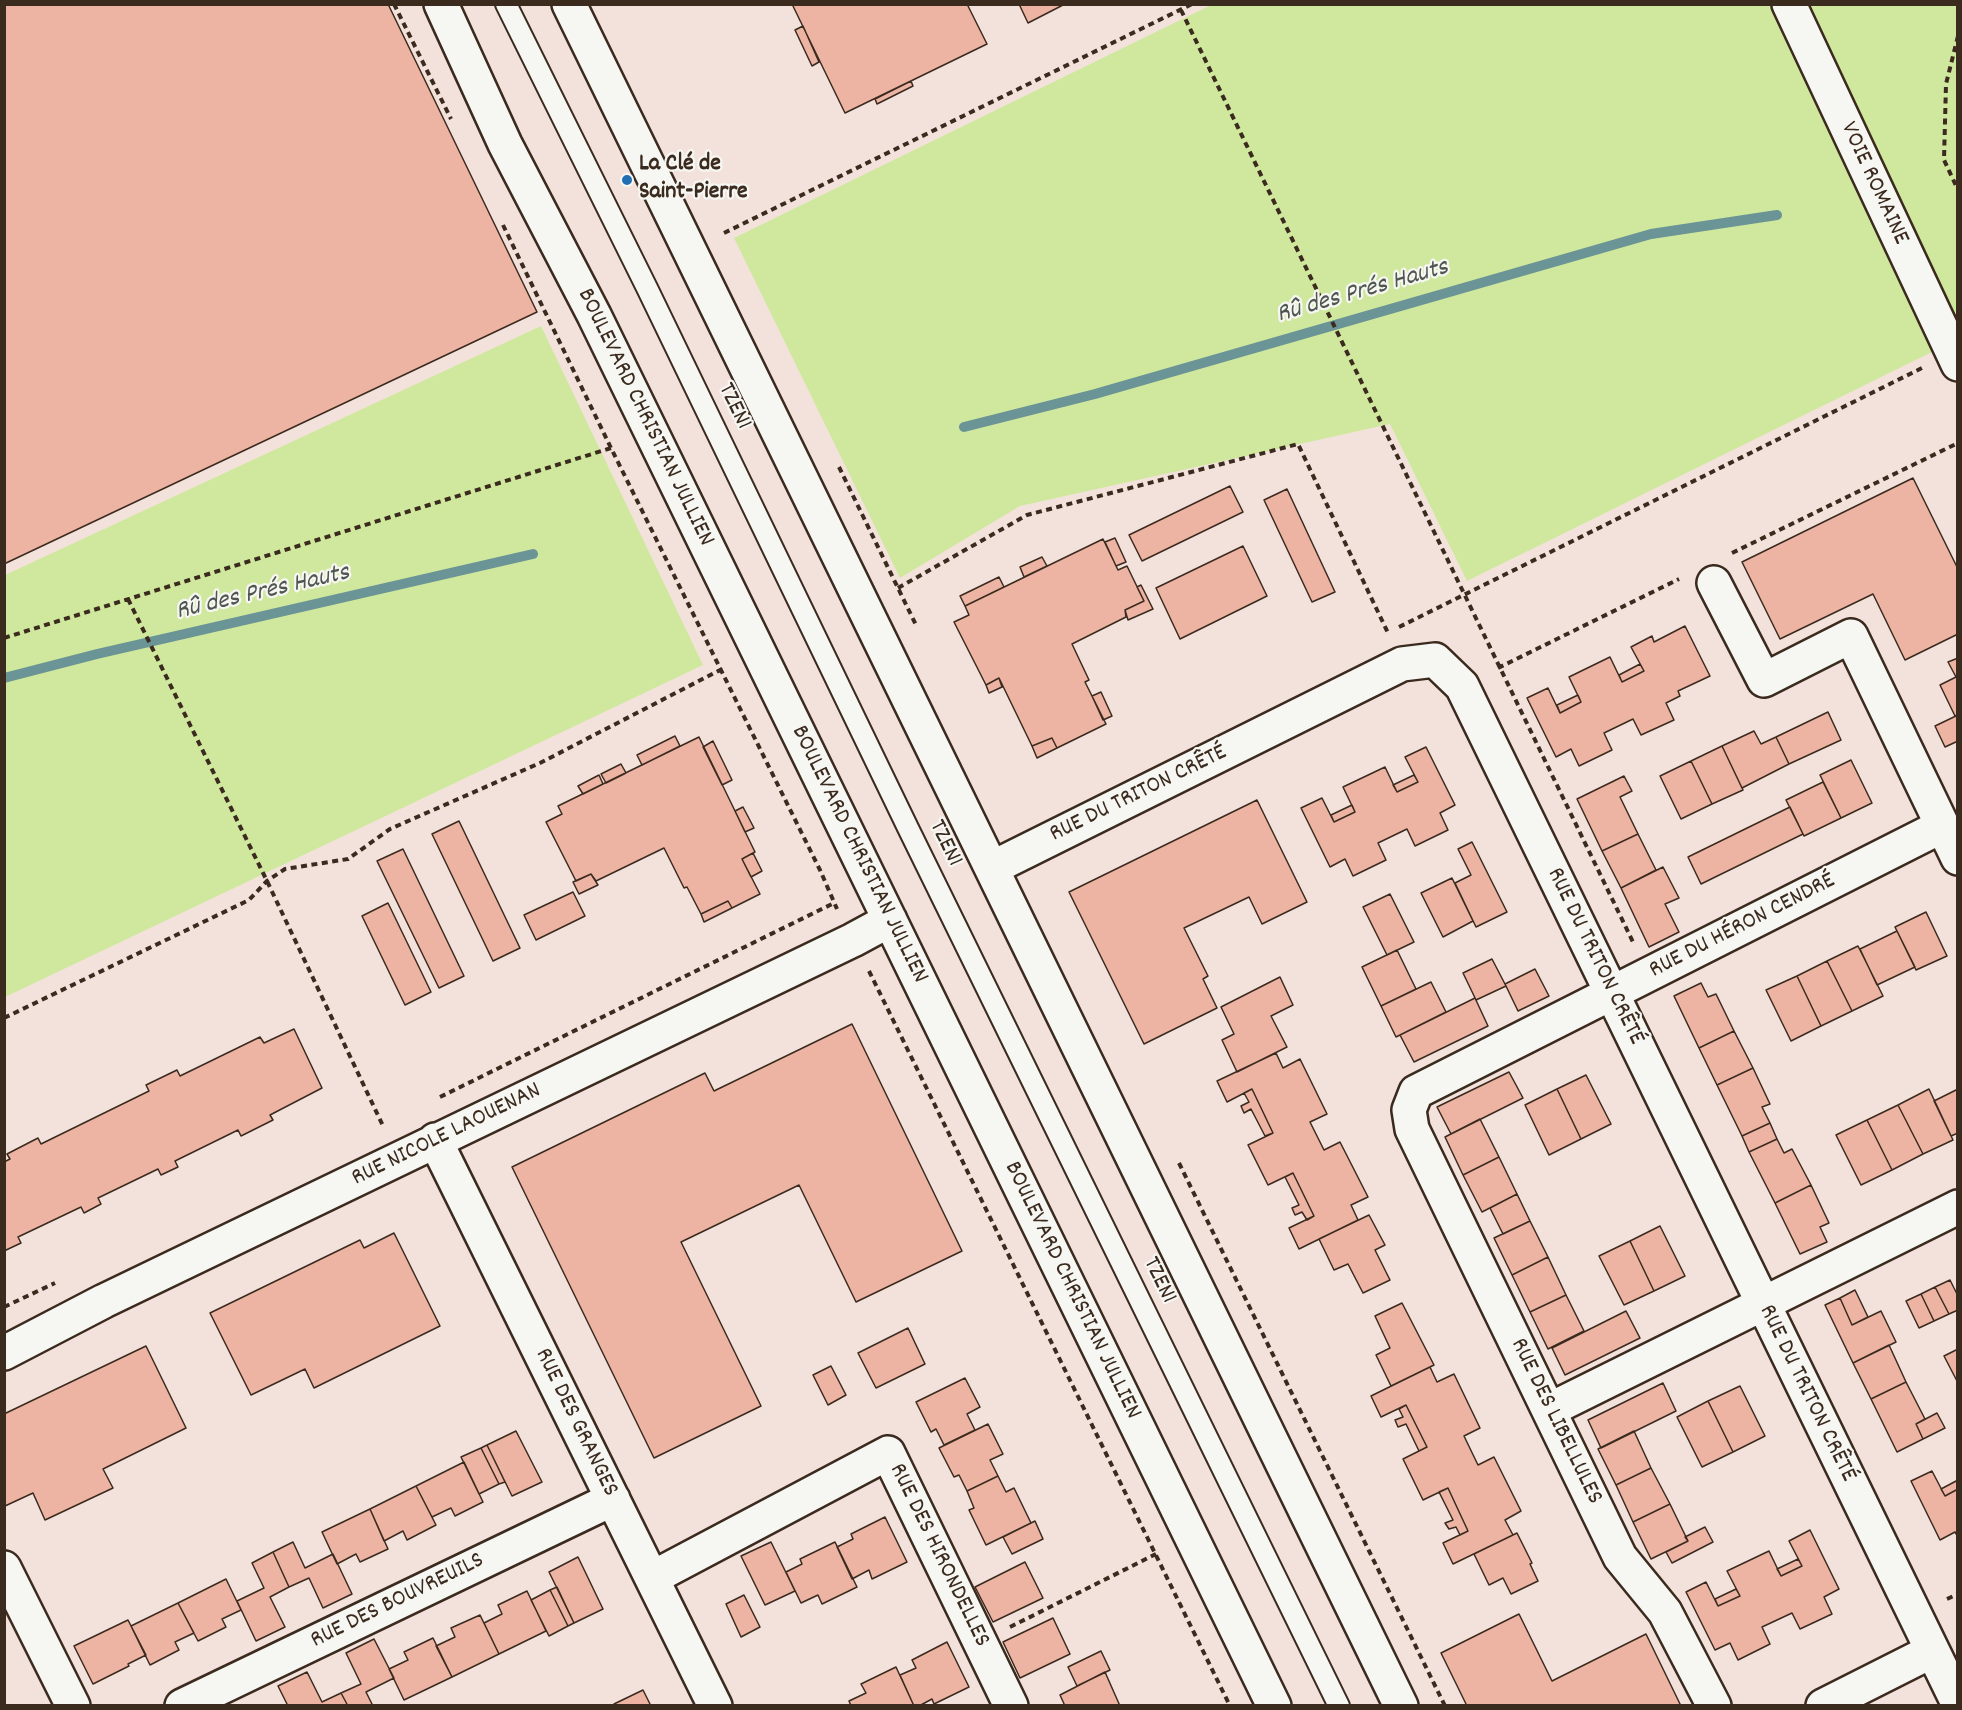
<!DOCTYPE html>
<meta charset="utf-8">
<style>
body{margin:0}
#map{position:relative;width:1962px;height:1710px;overflow:hidden;background:#f3e2db;font-family:Dekko,sans-serif}
canvas{display:block}
.frame{position:absolute;inset:0;border:6px solid #3b2a1e;pointer-events:none}
</style>
<div id="map">
<canvas width="1962" height="1710"></canvas>
<div class="frame"></div>
</div>
<script>
const context = document.querySelector('canvas').getContext('2d');
context.lineJoin = 'round';
function fillPath(path, color) { context.fillStyle = color; context.fill(path, 'evenodd'); }
function trace(path, color, width, dash) { context.strokeStyle = color; context.lineWidth = width; context.lineCap = dash ? 'butt' : 'round'; context.setLineDash(dash || []); context.stroke(path); }
function label(font, color, halo, rows, align = 'center') {
  context.font = font + ' Dekko,sans-serif'; context.lineWidth = 4.5; context.setLineDash([]); context.textBaseline = 'middle'; context.strokeStyle = halo; context.fillStyle = color; for (const [text, x, y, turn = 0] of rows) {
    context.save(); context.translate(x, y); context.rotate((+turn || 0) * Math.PI / 180); context.textAlign = isNaN(turn) ? turn : align; if (halo) context.strokeText(text, 0, 0); context.fillText(text, 0, 0); context.restore();
  }
}
fillPath(new Path2D(`
 M1211,5h562l163,345 -469,231 -77,-157 -370,82 -120,72 -166,-340z
 M1796,5h161v341z
 M541,326l162,339 -698,332v-422z`), '#d0e89e');
trace(new Path2D(`
 M964,427l131,-33 556,-160 126,-19
 M4,678l93,-24 436,-100`), '#6a9495', 10);
const building = new Path2D(`
 M4,4h384l149,308 -533,252z
 M792,4h175l20,40 -142,69z
 M1019,4h46l-37,19z
 M803,26l16,36 -7,4 -17,-36z
 M911,81l2,5 -36,18 -2,-5z
 M1913,478l45,91v65l-53,26 -32,-66 -93,45 -38,-77z
 M1230,486l13,26 -101,49 -13,-26z
 M1287,489l48,103 -23,10 -48,-102z
 M1115,538l11,24 -10,4 -11,-24z
 M1103,539l15,31 9,-4 17,35 -19,9 1,7 -54,27 17,36 -4,2 21,42 -49,24 -5,-10 -20,8 -33,-68 -13,7 -32,-63 15,-7 -4,-9z
 M1243,546l24,50 -87,43 -24,-51z
 M1042,557l5,9 -23,11 -4,-10z
 M999,577l5,10 -39,19 -5,-10z
 M1141,585l12,24 -25,11 -3,-10 19,-9 -7,-14z
 M1685,626l25,50 -32,15 2,5 -14,7 8,17 -33,15 -8,-16 -29,14 8,17 -33,16 -8,-17 -15,8 -29,-59 21,-10 12,25 21,-11 -12,-25 41,-20 12,25 22,-11 -13,-24 21,-11 2,6z
 M1958,658v57l-3,1 -15,-31 16,-8 -8,-15z
 M1640,664l4,7 -22,11 -3,-7z
 M999,678l3,9 -13,6 -3,-8z
 M1101,692l11,24 -9,4 -11,-24z
 M1578,695l3,7 -21,11 -3,-8z
 M1828,712l13,28 -52,24 -13,-27z
 M1958,715v26l-13,6 -10,-21z
 M1754,731l7,13 15,-7 13,27 -47,24 -20,-42z
 M675,736l5,10 -38,19 -5,-10z
 M699,737l56,115 -13,7 18,35 -28,14 -4,-7 -27,13 -14,-27 -3,1 -20,-40 -68,33 -5,-7 -15,7 -30,-59 16,-8 -4,-8z
 M1052,738l5,10 -20,10 -5,-12z
 M713,741l19,39 -10,5 -19,-38z
 M1722,746l21,44 -31,14 -21,-43z
 M1426,747l29,58 -15,8 8,17 -33,16 -8,-17 -29,14 8,17 -33,16 -8,-17 -15,8 -29,-59 21,-10 12,24 21,-10 -12,-25 42,-20 12,25 21,-10 -13,-25z
 M1851,760l21,43 -31,15 -21,-43z
 M1691,761l21,43 -31,15 -21,-43z
 M621,764l5,9 -20,10 -5,-9z
 M599,775l4,9 -20,10 -5,-8z
 M1414,775l4,7 -21,10 -4,-7z
 M1624,776l8,15 -12,6 18,37 -36,17 -25,-52z
 M1823,782l18,36 -37,18 -18,-36z
 M1257,800l50,102 -45,22 -13,-27 -65,31 24,48 -5,3 14,29 -73,36 -75,-152z
 M1352,805l3,7 -21,10 -3,-7z
 M743,807l11,21 -9,4 -10,-21z
 M1790,807l13,27 -102,50 -13,-27z
 M459,821l61,127 -27,13 -61,-127z
 M1638,834l18,36 -35,18 -19,-37z
 M1472,842l35,70 -31,15 -21,-44 16,-8 -13,-26z
 M403,849l61,127 -25,12 -62,-127z
 M753,853l9,18 -11,6 -9,-18z
 M1663,867l16,31 -14,6 14,28 -30,15 -28,-59z
 M591,874l7,11 -19,9 -6,-12z
 M1452,878l21,43 -30,16 -22,-44z
 M573,892l12,24 -49,24 -12,-25z
 M1390,894l24,48 -27,13 -24,-48z
 M728,901l4,7 -28,14 -3,-8z
 M388,903l43,89 -26,13 -43,-89z
 M1926,912l21,44 -31,14 -21,-43z
 M1897,931l18,36 -38,18 -17,-36z
 M1858,946l25,50 -31,15 -25,-50z
 M1397,950l19,39 -35,17 -19,-39z
 M1492,959l14,27 -30,14 -13,-27z
 M1827,961l25,50 -31,15 -24,-50z
 M1535,969l14,27 -31,15 -13,-27z
 M1797,976l24,50 -30,15 -25,-51z
 M1280,977l13,28 -22,11 16,31 -50,25 -15,-32 12,-6 -13,-27z
 M1431,982l15,30 -50,25 -15,-31z
 M1701,983l7,14 8,-3 18,37 -35,17 -25,-52z
 M1475,998l13,28 -74,36 -14,-27z
 M852,1024l110,227 -106,51 -57,-117 -118,57 80,164 -107,52 -142,-291 193,-94 9,18z
 M294,1029l28,59 -52,27 3,5 -32,16 -3,-6 -63,31 3,6 -17,8 -3,-6 -60,29 3,6 -17,9 -3,-6 -63,30 3,6 -17,8v-89l6,-3 -3,-5 31,-16 3,6 108,-53 -3,-6 31,-15 3,6 80,-39 4,6z
 M1734,1031l19,37 -36,17 -18,-37z
 M1276,1053l7,15 17,-9 27,55 -17,8 14,28 16,-8 28,55 -17,8 7,15 -59,29 -10,-21 25,-12 -21,-43 -25,12 -20,-40 25,-12 -21,-44 -25,13 -10,-21z
 M1753,1068l17,36 -8,3 8,16 -28,13 -25,-51z
 M1509,1072l14,26 -72,36 -14,-27z
 M1586,1075l25,49 -30,15 -24,-50z
 M1252,1089l21,44 -8,3 -14,-27 -7,4 -3,-7 8,-4 -5,-9z
 M1557,1089l24,50 -32,16 -24,-50z
 M1929,1089l24,51 -30,14 -25,-49z
 M1958,1089v44l-7,3 -17,-35z
 M1898,1105l25,49 -31,16 -25,-50z
 M1480,1119l19,38 -36,18 -18,-38z
 M1867,1120l25,50 -31,15 -25,-50z
 M1770,1123l7,16 -28,13 -7,-16z
 M1777,1139l7,14 8,-4 19,36 -36,18 -26,-51z
 M1499,1157l18,37 -35,18 -19,-37z
 M1293,1173l21,43 -7,4 -5,-8 -7,3 -3,-7 7,-3 -14,-28z
 M1811,1185l18,38 -9,4 7,15 -27,12 -25,-51z
 M1517,1194l13,27 -27,13 -13,-26z
 M1369,1215l16,30 -10,5 15,30 -27,13 -15,-29 -14,6 -15,-31z
 M1530,1221l18,36 -36,18 -18,-37z
 M1660,1226l25,50 -31,15 -24,-50z
 M394,1233l46,93 -126,62 -9,-19 -54,26 -41,-82 150,-73 4,8z
 M1630,1241l24,50 -30,14 -25,-49z
 M1548,1257l18,38 -36,17 -18,-37z
 M1950,1280l8,16v14l-9,4 -14,-27z
 M1935,1287l14,27 -15,7 -13,-27z
 M1855,1290l13,27 -16,8 -12,-27z
 M1921,1294l13,27 -15,7 -13,-27z
 M1566,1295l18,36 -36,18 -18,-37z
 M1840,1298l12,27 29,-14 15,31 -43,21 -28,-58z
 M1402,1303l32,62 -43,21 -15,-31 14,-7 -15,-32z
 M1626,1311l14,27 -75,37 -13,-27z
 M908,1328l17,36 -49,24 -18,-35z
 M1889,1345l17,37 -35,17 -18,-36z
 M146,1346l40,82 -83,41 10,19 -68,32 -12,-27 -28,13 -1,-92z
 M1958,1349v34l-14,-27z
 M831,1366l15,29 -18,10 -15,-30z
 M1430,1367l7,15 17,-8 26,54 -16,8 14,29 16,-8 27,54 -16,9 8,15 -60,29 -10,-21 25,-12 -20,-43 -25,12 -20,-41 24,-12 -21,-42 -25,12 -10,-21z
 M965,1378l15,29 -13,7 8,16 -31,15 -8,-16 -5,3 -15,-30z
 M1906,1382l19,37 -9,5 7,15 -26,13 -26,-53z
 M1663,1383l13,28 -75,37 -13,-28z
 M1740,1386l25,50 -32,16 -25,-51z
 M1708,1401l25,51 -31,15 -25,-50z
 M1406,1405l21,42 -8,4 -13,-27 -8,3 -3,-7 8,-3 -4,-8z
 M1937,1413l8,15 -22,11 -7,-15z
 M988,1424l15,30 -13,6 8,16 -31,15 -8,-16 -5,2 -15,-29z
 M516,1431l26,51 -30,14 -25,-51z
 M1634,1431l17,37 -35,17 -18,-36z
 M487,1445l18,37 -6,2 -18,-36z
 M481,1448l18,36 -20,10 -18,-37z
 M464,1462l19,40 -28,14 -4,-8 -19,9 -16,-31z
 M1651,1468l19,36 -37,18 -17,-37z
 M1932,1471l13,25 13,-7v48l-3,-5 -15,8 -29,-59z
 M998,1476l8,16 8,-4 17,35 -45,22 -17,-35 5,-2 -7,-17z
 M1958,1480v9l-13,7 -4,-7z
 M416,1486l20,39 -29,15 -4,-9 -19,10 -14,-32z
 M1448,1488l20,43 -8,4 -4,-8 -7,2 -4,-6 8,-3 -14,-28z
 M1670,1504l18,37 -37,18 -18,-37z
 M370,1509l18,40 -28,13 -4,-8 -19,10 -15,-32z
 M885,1517l22,45 -35,17 -3,-9 -17,9 -15,-32 16,-8 -2,-5z
 M1035,1521l8,18 -31,15 -9,-17z
 M1705,1527l8,15 -41,21 -6,-11 22,-11 -3,-4z
 M1810,1530l29,59 -15,8 8,17 -32,15 -8,-16 -30,14 8,17 -32,16 -8,-17 -15,7 -29,-58 20,-10 12,24 22,-10 -13,-25 42,-20 12,25 21,-10 -13,-25z
 M1517,1533l15,30 -2,1 8,17 -27,13 -8,-16 -14,7 -15,-31z
 M293,1542l12,26 28,-14 19,40 -29,14 -14,-30 -20,9 -16,-35z
 M771,1542l24,49 -30,14 -24,-49z
 M835,1542l22,45 -35,17 -4,-9 -17,8 -15,-31 16,-8 -2,-5z
 M273,1552l16,35 -19,10 15,30 -29,14 -19,-40 27,-13 -12,-25z
 M578,1557l25,52 -29,14 -25,-51z
 M1798,1559l4,7 -21,10 -4,-7z
 M1025,1562l18,36 -50,24 -18,-35z
 M226,1579l15,31 -19,9 4,8 -28,14 -20,-38z
 M557,1587l17,36 -6,3 -18,-36z
 M1736,1589l4,7 -22,10 -3,-7z
 M550,1590l18,36 -19,10 -18,-36z
 M527,1591l19,40 -47,23 -15,-31 18,-9 -4,-9z
 M744,1595l16,32 -19,10 -15,-33z
 M178,1603l16,30 -19,9 4,8 -29,15 -19,-39z
 M1519,1614l33,67 94,-47 35,72h-214l-26,-53z
 M480,1615l19,39 -47,23 -16,-31 19,-9 -4,-9z
 M1053,1618l17,36 -50,24 -17,-36z
 M128,1620l18,35 -18,9 1,2 -36,18 -19,-38z
 M433,1638l19,39 -48,23 -15,-31 19,-9 -4,-8z
 M374,1639l20,39 -28,14 7,14h-25l-7,-13 20,-9 -15,-31z
 M947,1642l22,45 -35,17 -2,-5 -13,7h-5l-14,-31 16,-7 -4,-8z
 M1101,1651l9,19 -33,16 -9,-19z
 M896,1667l18,39h-63l-2,-5 17,-8 -5,-9z
 M307,1672l15,30 19,-9 7,13h-60l-10,-20z
 M1105,1672l15,34h-55l-5,-11z
 M643,1690l8,16h-36l-1,-2z`);
fillPath(building, '#edb4a4');
trace(building, '#3b2a1e', 1.5);
const service = new Path2D(`
 M506,4l141,284 261,540 431,878`);
const minor = new Path2D(`
 M441,4l64,140 89,171 680,1391
 M569,4l832,1702
 M1789,4l169,360
 M1714,583l50,97 87,-44 107,222
 M992,868l410,-204 33,-4 27,26 496,1017
 M435,1140l280,566
 M4,1353l100,-52 749,-361 37,-20
 M1549,1410l409,-203
 M4,1568l69,138
 M652,1578l236,-125 123,253
 M182,1706l431,-207
 M1714,1706l-49,-94 -45,-55 -208,-428 -3,-19 7,-18 526,-266
 M1823,1706l109,-55`);
trace(service, '#3b2a1e', 24);
trace(minor, '#3b2a1e', 38);
trace(new Path2D(`
 M394,4l57,115
 M1181,10l452,932
 M1958,36l-12,48 -2,76 14,30
 M503,225l108,223 209,422 17,39
 M724,233l468,-229
 M839,467l77,158
 M1732,553l226,-110
 M898,588l129,-73 271,-71 90,189
 M128,599l139,282 117,247
 M1399,627l523,-259
 M4,638l607,-190
 M1498,668l181,-89
 M869,971l361,735
 M4,1018l245,-118 18,-19 18,-12 63,-10 42,-30 150,-66 182,-94
 M440,1097l394,-194
 M1179,1163l266,543
 M4,1307l51,-24
 M1947,1599l11,-5
 M1010,1627l146,-73`), '#3b2a1e', 4, [6, 4.5]);
trace(service, '#f6f6f2', 20);
trace(minor, '#f6f6f2', 33);
for (const [x, y, r, color] of [
 [627,180,6,"#1f6fb2"]
]) { const dot = new Path2D(); dot.arc(x, y, r, 0, 2 * Math.PI); context.fillStyle = color; context.fill(dot); trace(dot, '#f6f6f2', 2); }
label('bold 24px', '#3b2a1e', '#f6f6f2', [
 ["La Clé de",639,166],
 ["Saint-Pierre",639,194]
], 'left');
label('24px', '#3b2a1e', '#f6f6f2', [
 ["VOIE ROMAINE",1873,184,65],
 ["TZEN1",733,407,64],
 ["BOULEVARD CHRISTIAN JULLIEN",644,418,64],
 ["RUE DU TRITON CRÊTÉ",1139,795,-26],
 ["TZEN1",944,844,64],
 ["BOULEVARD CHRISTIAN JULLIEN",858,855,64],
 ["RUE DU HÉRON CENDRÉ",1743,927,-27],
 ["RUE DU TRITON CRÊTÉ",1594,957,64],
 ["RUE NICOLE LAOUENAN",447,1136,-26],
 ["TZEN1",1158,1281,64],
 ["BOULEVARD CHRISTIAN JULLIEN",1071,1291,64],
 ["RUE DU TRITON CRÊTÉ",1806,1394,64],
 ["RUE DES LIBELLULES",1555,1422,64],
 ["RUE DES GRANGES",575,1423,64],
 ["RUE DES HIRONDELLES",938,1556,64],
 ["RUE DES BOUVREUILS",398,1602,-26]
]);
label('italic 26px', '#4f5650', '#f6f6f2', [
 ["Rû des Prés Hauts",1363,293,-16],
 ["Rû des Prés Hauts",263,594,-13]
]);
</script>
